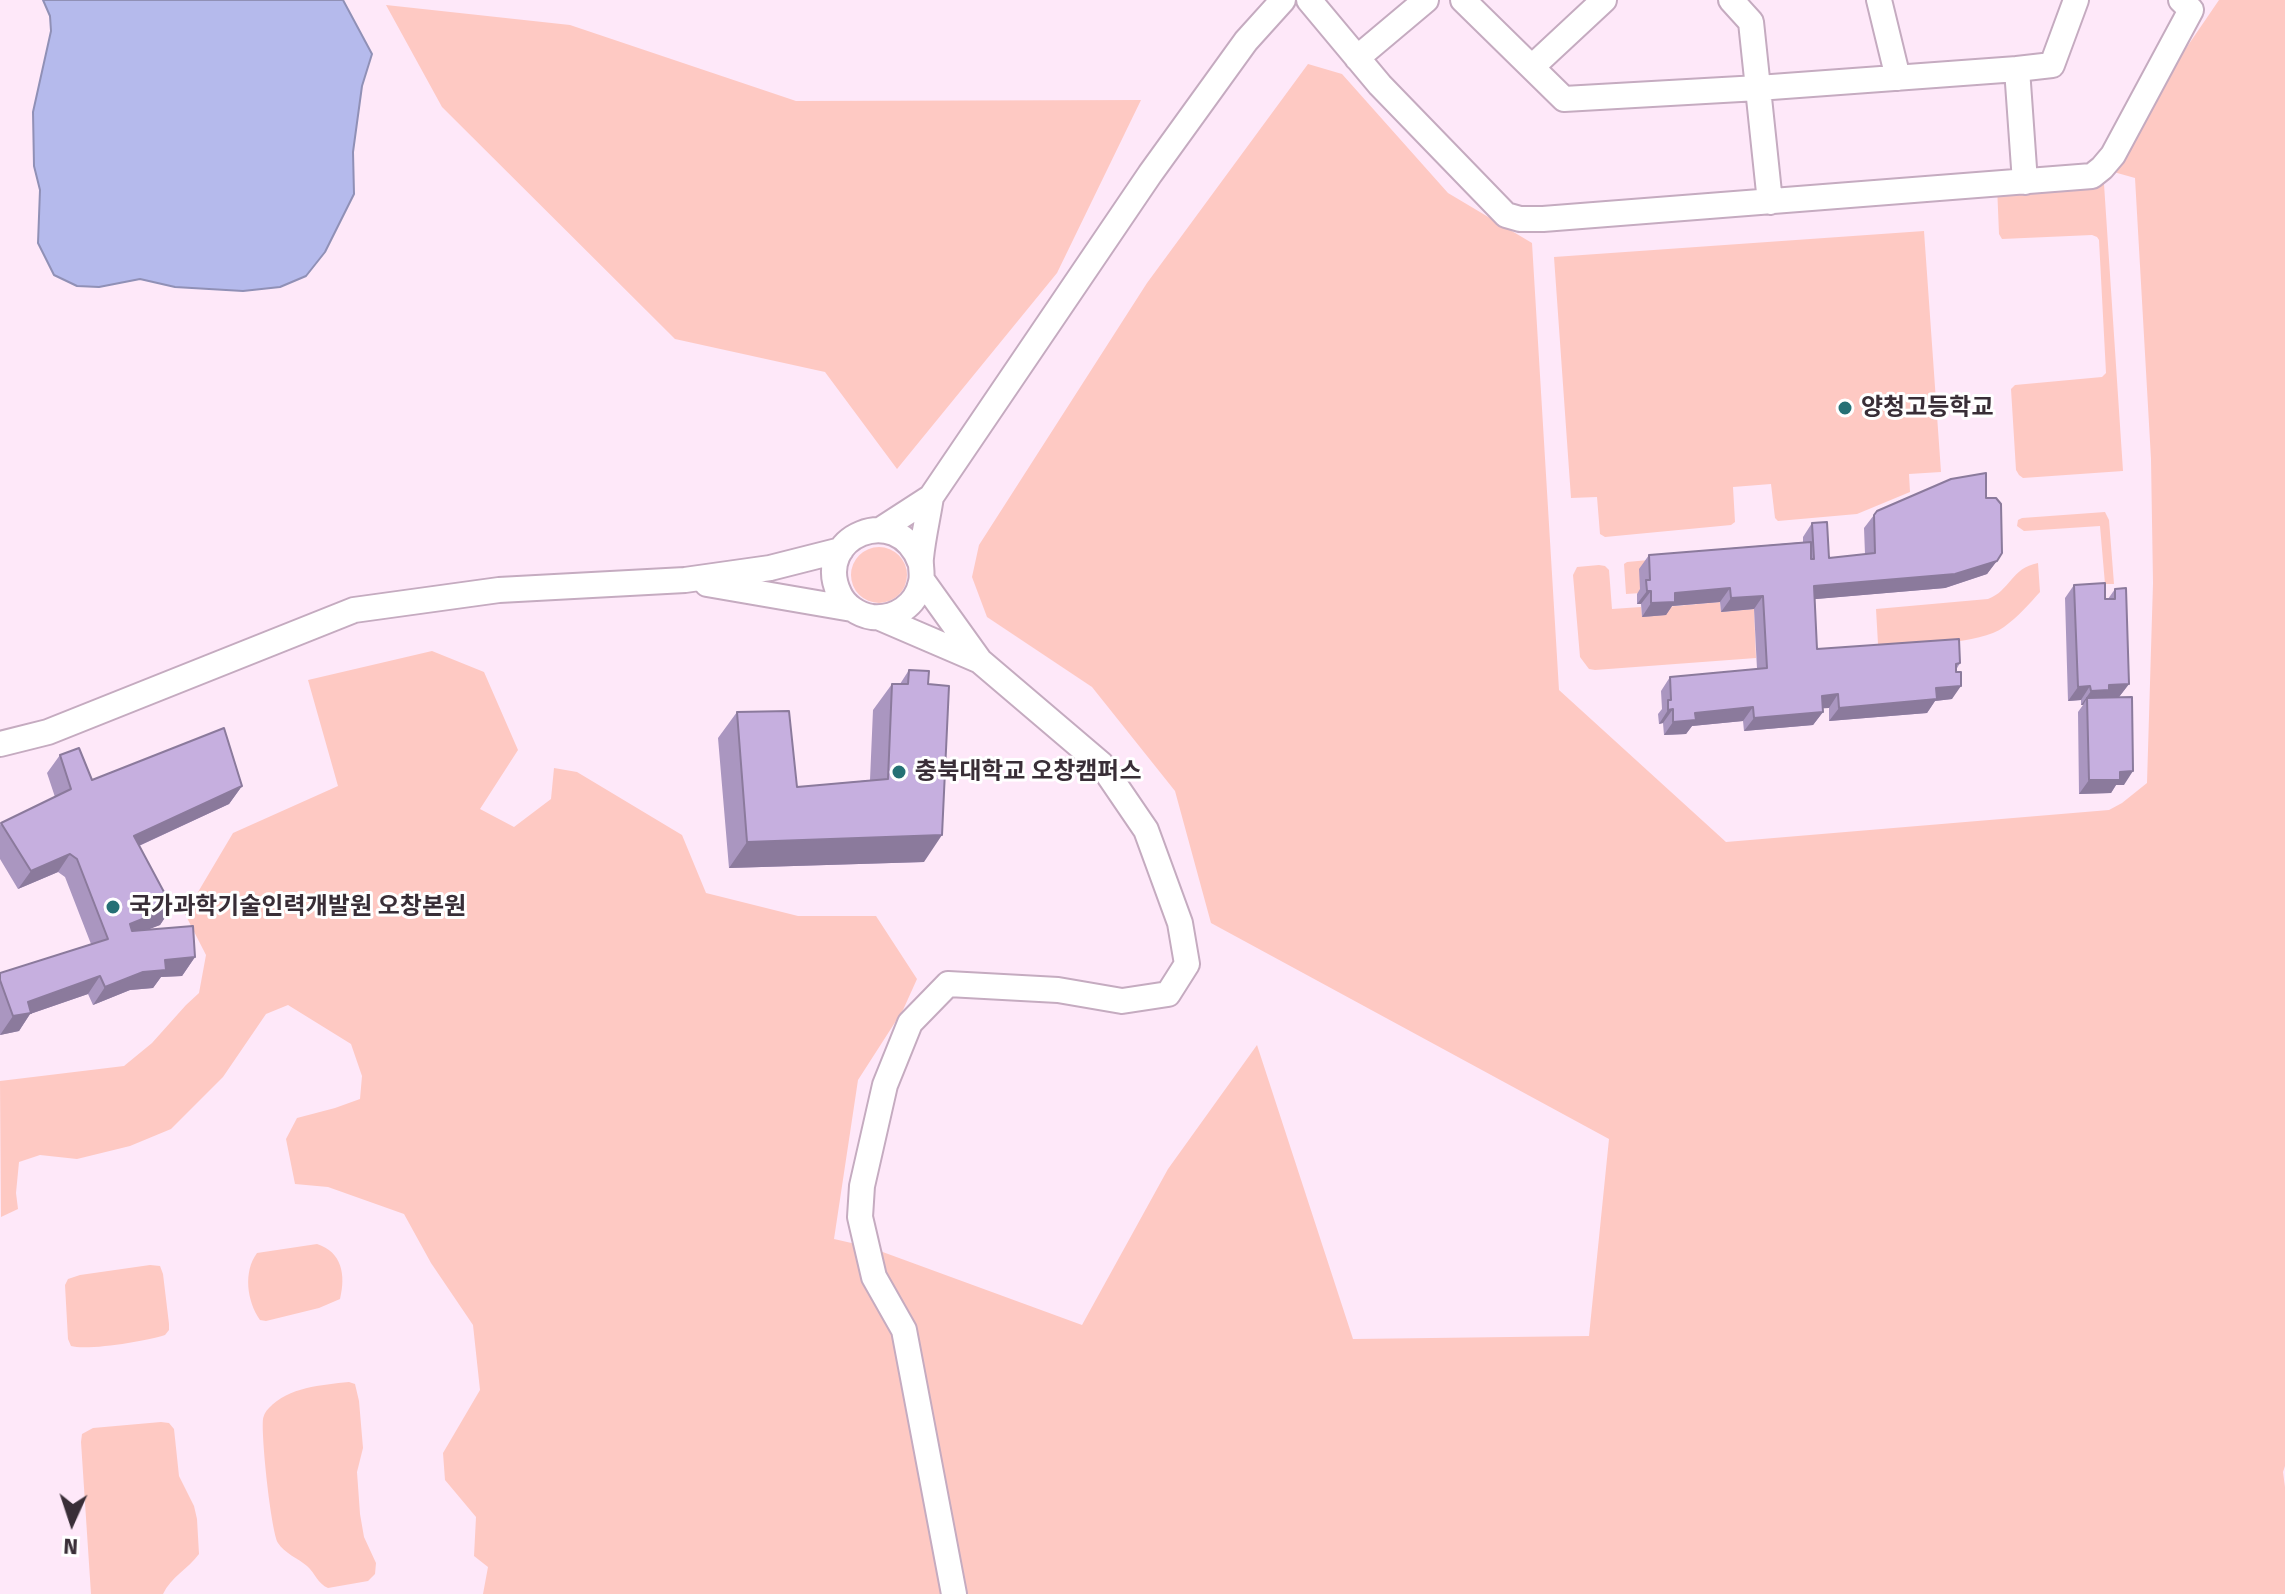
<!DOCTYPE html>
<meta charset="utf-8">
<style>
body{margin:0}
#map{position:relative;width:2285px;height:1594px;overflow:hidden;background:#fee8f9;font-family:"Fira Sans",sans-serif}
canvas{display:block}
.north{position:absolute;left:32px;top:1482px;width:80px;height:80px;-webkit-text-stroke:6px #fff;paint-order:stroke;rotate:183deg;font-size:22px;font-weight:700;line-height:32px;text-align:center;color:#392e37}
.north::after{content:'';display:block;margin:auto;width:28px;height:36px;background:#392e37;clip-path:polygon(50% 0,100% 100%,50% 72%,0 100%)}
</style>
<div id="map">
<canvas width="2285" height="1594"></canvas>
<div class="north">N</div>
</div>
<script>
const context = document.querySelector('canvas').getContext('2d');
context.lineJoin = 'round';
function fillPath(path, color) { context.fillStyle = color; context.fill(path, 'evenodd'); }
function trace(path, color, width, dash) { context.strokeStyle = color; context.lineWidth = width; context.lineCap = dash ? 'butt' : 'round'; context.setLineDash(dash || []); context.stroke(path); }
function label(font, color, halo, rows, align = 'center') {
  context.font = font + ' "Fira Sans","Noto Sans KR",sans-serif'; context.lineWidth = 6; context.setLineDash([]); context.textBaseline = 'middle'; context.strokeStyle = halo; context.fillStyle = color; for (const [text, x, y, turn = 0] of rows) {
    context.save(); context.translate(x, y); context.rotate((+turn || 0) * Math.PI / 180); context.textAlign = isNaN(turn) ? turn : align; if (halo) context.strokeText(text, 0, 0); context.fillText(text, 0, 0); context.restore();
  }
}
fillPath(new Path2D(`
 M2219,0h66v1466l-2,6 2,15v107h-1802l5,-27 -14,-11 2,-39 -31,-37 -2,-27 37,-63 -7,-65 -42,-62 -27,-49 -76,-27 -33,-3 -9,-45 11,-21 38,-10 25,-9 2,-23 -11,-32 -63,-39 -22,9 -43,63 -52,52 -41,17 -53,13 -37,-4 -21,7 -3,31 2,16 -17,8 -1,-136 124,-15 28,-23 34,-38 13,-12 7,-38 -21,-41 48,-81 105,-47 -30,-106 124,-29 52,21 34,78 -38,59 34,18 37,-28 3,-31 23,4 105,63 24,58 92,23h78l41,63 -14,31 -45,70 -24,159 35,8 213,78 86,-156 89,-124 96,294 236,-3 20,-197 -398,-216 -36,-132 -83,-104 -105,-70 -15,-40 7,-32 168,-262 161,-219 34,10 106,119 84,50 27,447 167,152 383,-32 13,-7 25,-20 6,-200 -2,-124 -16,-281 -32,-9 20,302 -100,7 -4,-3 -3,-5 -5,-81 4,-4 87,-8 4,-4 -7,-133 -2,-3 -5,-2 -90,4 -3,-5 -2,-49 75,-6 41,-24z
 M386,5l184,20 226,76 345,-1 -84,173 -160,196 -72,-97 -150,-33 -233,-232z
 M1924,231l17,241 -32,2 1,18 -53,22 -79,7 -3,-3 -4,-34 -38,3 2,35 -4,3 -126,12 -5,-3 -3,-37 -26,1 -17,-241z
 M2105,512l4,8 5,64h-9l-5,-58 -76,5 -7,-5 1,-6 4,-2z
 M851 575a28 28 0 1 1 56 0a28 28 0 1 1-56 0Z
 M1769,549l-128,44 -15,1 -2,-30 3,-2z
 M2038,563l2,29c-11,12 -22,25 -36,35 -25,18 -88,17 -120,20l-6,-3 -2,-35 112,-10c22,-8 23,-31 50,-36z
 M1599,565l6,1 4,4 3,39 29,-2 1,9 23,-9 55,-5 1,10 33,-3 2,49 -161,12 -6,-1 -9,-12 -7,-82 4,-8z
 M317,1244c25,8 29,31 23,55l-21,9 -53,13 -6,-1c-13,-19 -17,-48 -3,-67z
 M150,1265l10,1 3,8 6,50v6l-4,5c-18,6 -78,16 -94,11l-3,-7 -3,-54 3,-6 12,-4z
 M349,1382l6,2 4,17 4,47 -6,24 3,42 4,23 12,26 -1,11 -7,7 -40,7c-10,-4 -13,-15 -21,-22 -8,-7 -23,-13 -29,-23 -7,-13 -17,-107 -15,-124 1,-4 2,-7 6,-11 20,-21 52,-23 80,-26z
 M161,1422l8,1 5,6 5,47 15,30 3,13 2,35c-11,15 -28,23 -36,40h-72l-10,-152 1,-8 11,-6z`), '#fec9c3');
const water = new Path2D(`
 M43,0h300l29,54 -10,32 -9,66 1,42 -29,58 -19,24 -26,11 -37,4 -68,-4 -35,-8 -41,8 -22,-1 -23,-11 -16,-32 2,-53 -6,-24 -1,-54 18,-81 -1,-15z`);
fillPath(water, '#b5baec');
trace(water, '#9090b6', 2);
const minor = new Path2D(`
 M1309,0l71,85 126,130 14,4h23l549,-43 10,-8 11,-13 78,-145 -10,-10
 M1463,0l101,99 194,-11 259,-19
 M1731,0l20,22 19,180
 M1879,0l19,78
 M1357,58l69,-58
 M1532,67l72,-67
 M2025,182l-8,-113 35,-4 24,-65
 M880,530l51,-33 219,-323 96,-133 37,-41
 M920,562c-23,-61 -107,-25 -81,31 5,12 19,22 33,24 23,2 44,-11 49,-35 2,-8 -1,-17 0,-24 2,-21 7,-41 10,-61
 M922,580l58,81 121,103 45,66 34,93 7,41 -19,30 -46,7 -64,-11 -110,-6 -38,39 -25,62 -23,101 -2,31 14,60 30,53 50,264
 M707,584l145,25
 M880,618l100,43
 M0,744l48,-12 306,-122 145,-20 186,-10 85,-12 71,-18`);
trace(minor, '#c5abc0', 28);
trace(minor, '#fff', 24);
fillPath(new Path2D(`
 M1986,498l16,55 -15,21 -42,14 -130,11 2,50 143,14 -4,7 -4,29 -17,2 -8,12 -98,8v-13h-7l1,4 -10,13 -69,6 -1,-10 -51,5 -6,8 -22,1 -1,-12 -4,1 -1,-10 4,-5 -1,-18 9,-14 87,-8 -3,-60 -33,3 -1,-10 -48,4 -6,9 -24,2 -1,-13h-4v-10l3,-5 -1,-20 10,-14 154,-13v-5l9,-14 17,35 36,-4 -1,-26 13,-17z
 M2074,585l31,14h3l7,-10 14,95 -10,13 5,88h-8l-5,8 -32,1 -1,-82 5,-7h-2v-5l-13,1 -3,-103z
 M909,670l15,192 -195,6 -11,-130 19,-26 60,75 73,-7 3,-70 19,-26h8z
 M60,755l32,25 150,6 -13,18 -90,42 33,61 -12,18 -12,4 47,28 -13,19 -21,1 -8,11 -23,2 -37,15 -5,-11 -58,20 -11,17 -19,4v-62l91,-29 -26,-67 -7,-5 -40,17 -18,-30v-34l1,-2 54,-26 -8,-24z`), '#aa96c0');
fillPath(new Path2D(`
 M1997,561l-10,13 -42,14 -140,12 9,-14z
 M1730,588l-10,14 -48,4 -6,9 -24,2 9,-14 24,-10z
 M1647,591h4l-10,13h-4z
 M1763,596l-9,13 -33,3 10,-14z
 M2129,684l-10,13 -32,1 -4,7h-2l10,-14 18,-6z
 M1961,686l-9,13 -17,2 -8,12 -98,8 10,-13 97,-20z
 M2090,686l-9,14 -13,1 10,-14z
 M1838,694l-9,14 -17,1 10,-13z
 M1753,707l-10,14 -51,5 -6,8 -22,1 9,-13 22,-9z
 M1673,709l-10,14 -4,1 9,-14z
 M1823,712l-10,13 -69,6 10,-13z
 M2133,771l-9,14h-8l-5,8 -32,1 10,-14 31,-8z
 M242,786l-13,18 -108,50 13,-18z
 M942,835l-18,27 -195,6 18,-26z
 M70,854l-12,18 -40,17 13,-18z
 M172,907l-12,18 -43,17 13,-18z
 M195,957l-13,19 -21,1 -8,11 -23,2 -37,15 12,-18 60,-27z
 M100,976l-12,18 -58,20 -11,17 -19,4 13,-19 15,-14z`), '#8b7a9c');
const building = new Path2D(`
 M1986,473v25h10l5,6 1,49 -5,8 -42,13 -141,12 3,63 142,-10 1,24 -4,1v8h5v14l-25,2 1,11 -98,9 -1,-14 -16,2 1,16 -69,6 -1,-11 -58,6 1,7 -23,2v-13l-5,1v-10h3l-1,-23 97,-9 -4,-72 -32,2 -1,-10 -55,5v9l-24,1v-12h-4l-1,-11h4l-1,-25 162,-13v17h3l-2,-36 15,-1 2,36 46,-5 -1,-38 3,-4 74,-32z
 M2105,583v16h10v-10l11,-1 3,96 -20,1v5l-18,1 -1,-5 -12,1 -4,-102z
 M909,670l20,1 -1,13 21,2 -7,149 -195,7 -10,-130 52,-1 8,76 91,-8 4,-95h16z
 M2132,697l1,74 -13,1v8h-31l-2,-82z
 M224,728l18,58 -108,50 38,71 -42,17 2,7 61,-5 2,31 -30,3 1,10 -23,2 -38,15 -5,-11 -72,26 3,11 -18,3 -13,-36v-7l108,-34 -31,-80 -7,-5 -39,17 -30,-48 70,-34 -11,-34 19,-7 13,32z`);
fillPath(building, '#c6afdf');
trace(building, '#8b7a9c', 2);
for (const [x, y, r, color] of [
 [1845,408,8,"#257075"],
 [899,772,8,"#257075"],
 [113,907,8,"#257075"]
]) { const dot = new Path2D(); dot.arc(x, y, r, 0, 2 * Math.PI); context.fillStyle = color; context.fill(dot); trace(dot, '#fff', 3); }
label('bold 24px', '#392e37', '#fff', [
 ["양청고등학교",1861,408],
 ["충북대학교 오창캠퍼스",915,772],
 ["국가과학기술인력개발원 오창본원",129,907]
], 'left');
</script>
